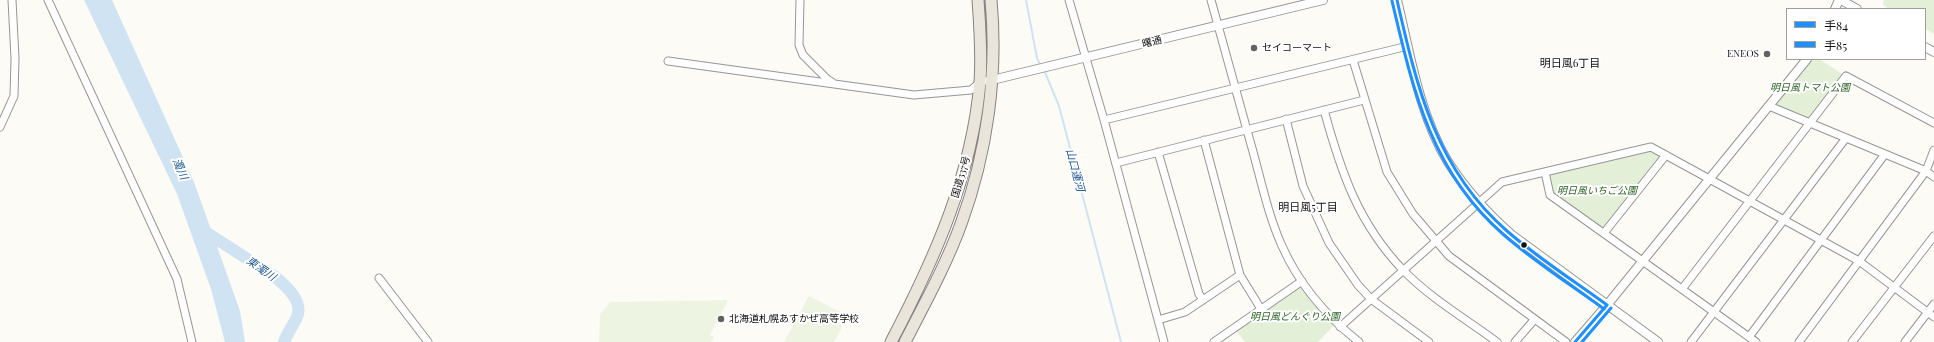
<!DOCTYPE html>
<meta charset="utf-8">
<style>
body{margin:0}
#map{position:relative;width:1934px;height:342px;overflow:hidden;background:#fcfbf6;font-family:"Playfair Display","Noto Sans JP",serif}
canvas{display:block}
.legend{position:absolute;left:1786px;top:8px;width:140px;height:52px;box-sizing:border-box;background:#fff;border:1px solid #9f9f9f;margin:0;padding:5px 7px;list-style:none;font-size:12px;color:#101010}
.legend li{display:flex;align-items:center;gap:8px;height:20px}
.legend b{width:20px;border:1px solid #9f9f9f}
</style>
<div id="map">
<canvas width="1934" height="342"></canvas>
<ul class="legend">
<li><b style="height:5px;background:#1e90ff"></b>手84</li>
<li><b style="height:5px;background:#1e90ff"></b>手85</li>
</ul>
</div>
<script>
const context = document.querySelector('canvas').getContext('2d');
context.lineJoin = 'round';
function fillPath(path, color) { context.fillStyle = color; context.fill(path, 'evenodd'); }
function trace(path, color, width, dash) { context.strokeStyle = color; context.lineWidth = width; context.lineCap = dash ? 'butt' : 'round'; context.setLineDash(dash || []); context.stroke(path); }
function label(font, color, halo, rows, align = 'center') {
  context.font = font + ' "Playfair Display","Noto Sans JP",serif'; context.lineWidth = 4; context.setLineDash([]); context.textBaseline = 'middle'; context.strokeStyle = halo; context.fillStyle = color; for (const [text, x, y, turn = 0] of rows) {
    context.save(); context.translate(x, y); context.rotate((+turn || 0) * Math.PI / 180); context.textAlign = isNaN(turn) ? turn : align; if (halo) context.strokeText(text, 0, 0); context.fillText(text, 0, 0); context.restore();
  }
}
fillPath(new Path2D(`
 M1884,0h50v34l-9,-5v-20h-36l-6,-4z
 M1807,59h12l27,17 -36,47 -41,-17z
 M1651,147l15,8 -62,78 -54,-38 -5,-23z
 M1302,281l34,42 -18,19h-73l-11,-14z`), '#e4efd8');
fillPath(new Path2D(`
 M809,296l39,20 -14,26h-50z
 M728,300l-18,35 4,2 -3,5h-112l1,-28 10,-12z`), '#edf4e1');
fillPath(new Path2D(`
 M84,0h28l82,182 46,129 5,31h-20l-14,-53 -34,-95z`), '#cfe3f2');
trace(new Path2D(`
 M1026,0l11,58 4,9
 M1044,70l15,36 62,236`), '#cfe3f2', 2);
trace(new Path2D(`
 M204,231l70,45c11,9 30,25 23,41 -4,9 -10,16 -13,25`), '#cfe3f2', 12);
const minor = new Path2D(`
 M48,0l129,279 15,63
 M800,0l-1,45 4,10 24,24 6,4
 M1069,0l35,120 60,222
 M1211,0c13,47 26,94 39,141 10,34 17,72 32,105 17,38 44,70 77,96
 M1353,60l34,112 26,42 36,42 117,86
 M668,61l246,34 57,-5 9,-8
 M1769,106l157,65 8,6
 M1324,110c17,62 34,113 79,160 27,28 63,49 94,72
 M1286,119l17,67 26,57 29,42 13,14 58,43
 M1104,120l304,-74
 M0,127l14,-31 1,-38 -3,-58
 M1204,140l36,135 21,34
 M1158,152l41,142 4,6
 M1116,163l248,-63
 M1545,172l5,23 206,147
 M1604,233l62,-78
 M379,278l49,64
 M1682,289l164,-213 88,47
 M1158,320l27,-8 55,-37
 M1340,327l162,-145 149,-35 208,114 75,56
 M1749,337l136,-183
 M1214,342l88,-61
 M1515,342l19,-22
 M1691,342l155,-204
 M1799,342l127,-171 8,-21
 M1852,342l82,-106
 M1905,342l29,-38`);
const tertiary = new Path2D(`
 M1397,0c13,54 22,114 51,162 18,28 40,52 64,73l146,107
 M1841,0l16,9
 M1835,9l4,-9
 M1925,47l9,5
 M988,81l335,-81
 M1575,342l32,-37 200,-246`);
const trunk = new Path2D(`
 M891,342c43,-82 81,-166 89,-260 2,-27 0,-55 -2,-82
 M905,342c20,-39 41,-77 56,-118 26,-71 37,-149 30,-224`);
trace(minor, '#969694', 9);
trace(tertiary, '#969694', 10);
trace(trunk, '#848381', 13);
trace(minor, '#fffefe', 7);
trace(tertiary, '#fffefe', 8);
trace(trunk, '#eae5da', 11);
trace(new Path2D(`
 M1397,0c20,88 39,169 110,231 31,27 67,50 100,74
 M1575,342l32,-37`), '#1e90ff', 3);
trace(new Path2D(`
 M1392,1c21,89 39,171 112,234 31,27 67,50 100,74
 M1582,342l29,-34`), '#1e90ff', 3);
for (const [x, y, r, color] of [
 [1254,48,4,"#636260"],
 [1767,54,4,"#636260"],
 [1524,245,3.5,"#101010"],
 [721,319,4,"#636260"]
]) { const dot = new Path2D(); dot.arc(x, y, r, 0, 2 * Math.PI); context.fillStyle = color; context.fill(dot); trace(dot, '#fff', 1.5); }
label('10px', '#101010', '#fff', [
 ["曙通",1152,42,-14],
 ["国道337号",961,177,-74]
]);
label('10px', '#101010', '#fff', [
 ["セイコーマート",1262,48],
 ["ENEOS",1759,54,"right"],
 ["北海道札幌あすかぜ高等学校",729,319]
], 'left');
label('italic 10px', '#2d6325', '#fff', [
 ["明日風トマト公園",1810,88],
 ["明日風いちご公園",1597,191],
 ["明日風どんぐり公園",1295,317]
]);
label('11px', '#101010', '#fff', [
 ["明日風6丁目",1570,64],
 ["明日風5丁目",1308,208]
]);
label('italic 11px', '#235b97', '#fff', [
 ["濁川",180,169,66],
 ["山口運河",1075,170,75],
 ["東濁川",261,269,35]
]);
</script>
